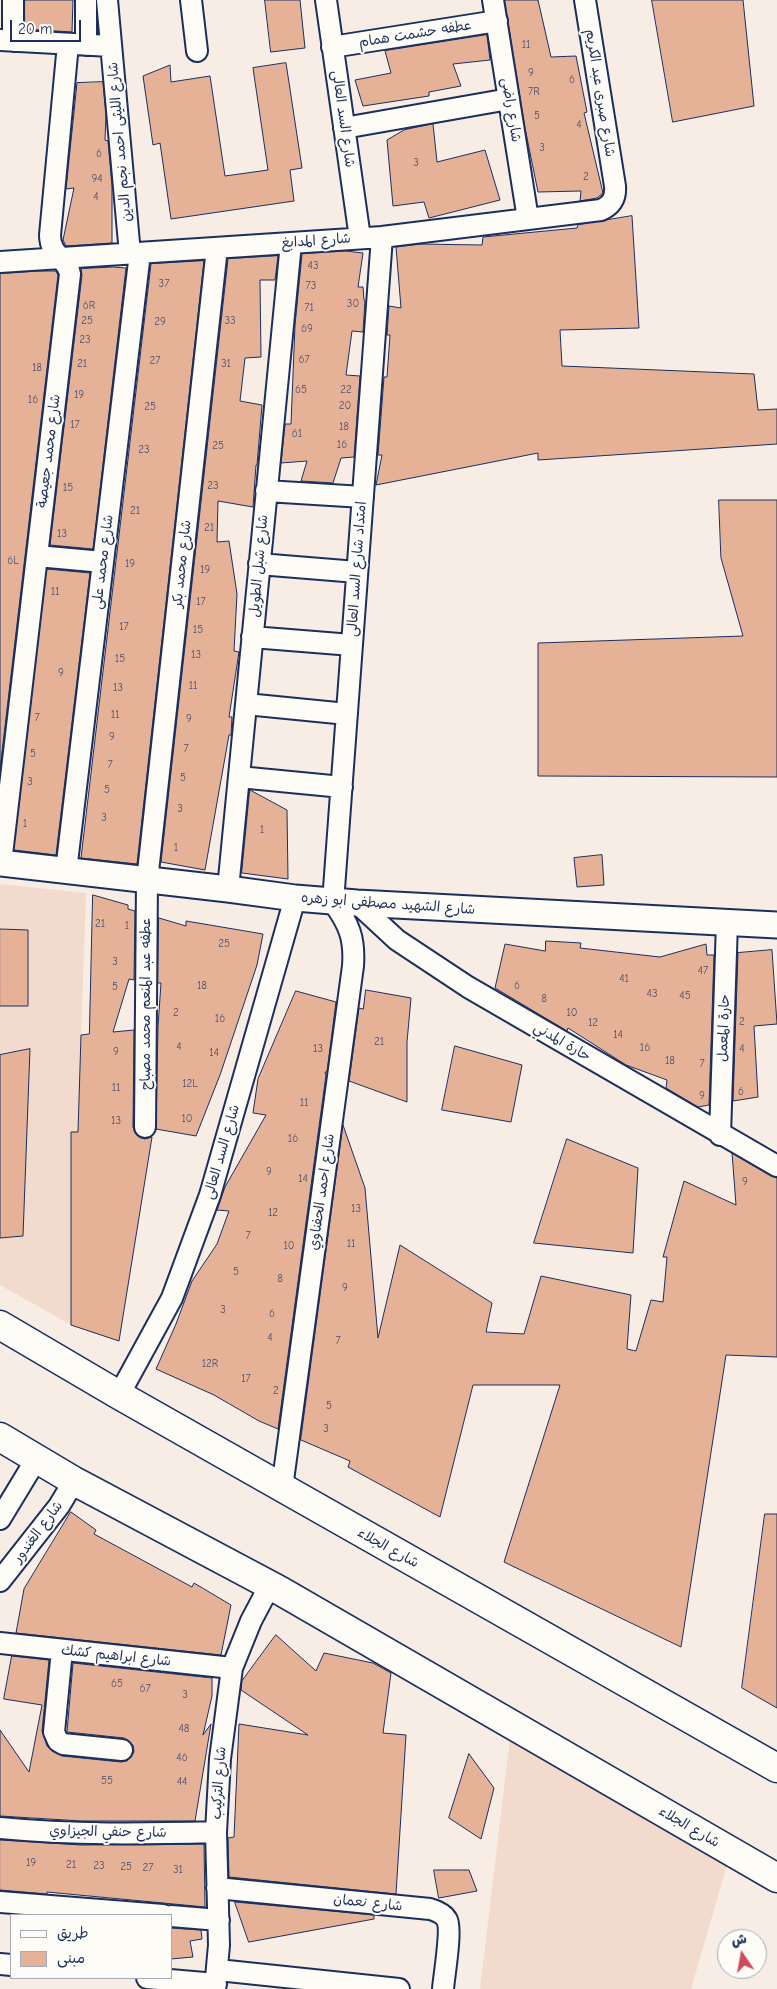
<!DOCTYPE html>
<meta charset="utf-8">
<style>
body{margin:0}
#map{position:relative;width:777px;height:1989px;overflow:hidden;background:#f8ede4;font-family:"Comic Neue","Playpen Sans Arabic",sans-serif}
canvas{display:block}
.legend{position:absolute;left:10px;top:1914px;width:162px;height:65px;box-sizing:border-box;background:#fdfcf7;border:1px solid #a3aaba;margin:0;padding:6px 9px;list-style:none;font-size:15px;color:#1b2f5e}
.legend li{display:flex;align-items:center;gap:10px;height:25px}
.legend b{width:25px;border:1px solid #a3aaba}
.north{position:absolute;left:717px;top:1929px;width:50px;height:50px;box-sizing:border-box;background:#fdfcf7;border:1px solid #a3aaba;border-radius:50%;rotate:348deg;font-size:14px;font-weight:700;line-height:20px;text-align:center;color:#1b2f5e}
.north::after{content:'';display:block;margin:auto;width:18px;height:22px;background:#d1495b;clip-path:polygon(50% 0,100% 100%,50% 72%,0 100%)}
.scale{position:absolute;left:10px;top:20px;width:71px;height:22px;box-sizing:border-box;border:2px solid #1b2f5e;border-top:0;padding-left:6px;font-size:15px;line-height:18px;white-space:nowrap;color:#1b2f5e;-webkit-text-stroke:4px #fdfcf7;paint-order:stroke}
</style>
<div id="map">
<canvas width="777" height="1989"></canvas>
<ul class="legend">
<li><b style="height:6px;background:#fdfcf7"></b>طريق</li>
<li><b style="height:14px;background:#e5b298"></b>مبنى</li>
</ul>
<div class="north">ش</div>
<div class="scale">20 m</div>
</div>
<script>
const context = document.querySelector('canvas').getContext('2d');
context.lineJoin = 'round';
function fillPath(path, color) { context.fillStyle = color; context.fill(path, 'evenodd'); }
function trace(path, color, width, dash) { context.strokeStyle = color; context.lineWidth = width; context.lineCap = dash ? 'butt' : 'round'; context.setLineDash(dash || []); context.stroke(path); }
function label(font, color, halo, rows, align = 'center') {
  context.font = font + ' "Comic Neue","Playpen Sans Arabic",sans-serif'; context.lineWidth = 4; context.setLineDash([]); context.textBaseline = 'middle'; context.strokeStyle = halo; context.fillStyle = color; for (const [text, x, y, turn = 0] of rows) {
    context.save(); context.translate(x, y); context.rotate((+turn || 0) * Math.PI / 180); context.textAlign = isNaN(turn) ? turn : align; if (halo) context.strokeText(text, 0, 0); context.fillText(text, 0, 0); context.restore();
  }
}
fillPath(new Path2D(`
 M0,884l86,9 -15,432 -71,-40z
 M512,1721l220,127 -41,141h-211z`), '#f2dbcd');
const building = new Path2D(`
 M25,0h48l-1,32 -47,-3z
 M265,0h35l5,48 -34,4z
 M505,0h33l13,57 25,-1 11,56 -3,1 19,80 -6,5 -17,3 1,-10 -43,1 -13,-64z
 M652,0h91l11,106 -81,16z
 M487,35l3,25 -37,4 8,22 -32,6v4l-66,10 -8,-26 36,-7 -6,-22z
 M286,63l16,105 -12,2 4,31 -123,18 -11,-76 -7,2 -10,-69 27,-11 1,17 39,-6 15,100 43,-6 -15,-102z
 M103,82l3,33 -1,25 3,1 4,45v57l-46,3 -3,-6 11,-52 -8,1 11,-106z
 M433,124l4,38 48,-12 15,50 -71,18 -5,-16 -31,4 -6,-66 17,-10z
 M632,216l7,112 -79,2 2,36 192,8 4,36 19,-1v35l-239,16v-7l-162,32 6,-30h-4l6,-78h3l3,-42h-3l2,-29 12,2 -5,-61 24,-3 62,1 1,-8 94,-9 1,-3z
 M346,251l17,2 -5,34h5l1,13 1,1 -2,31 -11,-1 -6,44 14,1 -6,81 -13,1 -8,25 -32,-2 6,-20 -26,2 4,-39h6l4,-99 7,-71z
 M278,256l-3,24h-15l1,77 -16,1 -5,43 22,4 -5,60h-1l-3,42 -35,-6 -1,41 12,-1 8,53 -3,57 5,1 -10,65h3l-1,18h-2l-24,135 -44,-8 67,-603z
 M204,261l-67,603 -56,-6 70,-594z
 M113,267l13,1 -33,281 -43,-4 32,-270 -1,-6z
 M37,271h19l2,4 -58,494v-495z
 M719,500h58v277l-239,-1v-133l205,-7 -22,-78z
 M47,569l43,4 -34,282 -42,-5z
 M250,790l37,20 1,69 -46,-6z
 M602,855l2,30 -27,2 -3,-29z
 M93,895l35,10v4l7,2 -1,69 -5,-1 -16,53 21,-2 -1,97 2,6 4,4 6,2 7,-2 -33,204 -48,-16v-193h7l3,-97 8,-1z
 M159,918l27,8v-5l77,13 -6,31 -37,110 -24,61 -40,-7 2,-102 3,-44h-3z
 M0,929l28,1v76h-28z
 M546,941l35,2 -1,5 80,9 46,-13 1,11h7l-5,150 -11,2 -32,-19 1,-8 -41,-15 -58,-37 -1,3 -72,-43 10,-44 40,7z
 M772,950l5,74 -23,2 4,71 -25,4 5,-148z
 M366,990l45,8 -4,44v60l-58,-21 10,-73 4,1z
 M296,991l40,11 -9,70h-2l1,3 -48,354 -19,-8 -45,-26 -58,-26 20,-45 16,-43 25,-37 12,-33 -12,-1 8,-23 41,-72 -13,-2 5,-34z
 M455,1046l67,19 -11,57 -69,-12z
 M30,1049l-7,187 -23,2v-183z
 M343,1125l22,63 13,150 22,-93 92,58 -6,29 38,2 17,-58 90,19 -4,54 9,2 15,-51 12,2 4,-45h-4l21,-76 52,24 -4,-52 39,23 6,2v179l-51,-2 -45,292 -177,-85 56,-177h-87l-33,132 -92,-50 2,-6 -49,-21z
 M567,1139l71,29 -5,85 -99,-10z
 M71,1512l25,18 -2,4 98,53 2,-4 37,22 -10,50 -205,-22 8,-44z
 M765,1514h12v194l-35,-20z
 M276,1635l40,36 8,-18 49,10 18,10 -8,60 23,2 -10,159 -167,-17 -1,-39 6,-1 5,-113 69,11 -67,-45 1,-9z
 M12,1656l37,4 -7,71 5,15 5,5 10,5 59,6 6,-1 7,-9 -1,-7 -9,-7 -57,-6 6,-69 139,15v18l-9,39 8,-11 -16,97h-114l-81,-5v-86l29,42 13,-67 -38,-6z
 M469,1754l25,34 -13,51 -32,-21z
 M0,1840l81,5 123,-1 1,63 -158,-15v2l-47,-4z
 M434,1870h35l8,21 -38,7z
 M235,1902l139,13v4l-125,23z
 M171,1928l30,2 1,9 -12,2 3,16 -22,2z`);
fillPath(building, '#e5b298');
trace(building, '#1b2f5e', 1);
const minor = new Path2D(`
 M13,0v41
 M86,0v45
 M107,0l23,254
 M191,0l6,51
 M326,0l34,238
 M493,0l35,219
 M0,40l111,6
 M332,47l165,-26
 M344,128l165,-29
 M0,262l382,-25 219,-27c11,-5 15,-12 14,-24l-30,-186
 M266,491l97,6
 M37,556l66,6
 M259,564l98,8
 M252,637l100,8
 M246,704l101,10
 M239,777l103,10
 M1,863l69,-589c-3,-16 -20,-18 -20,-39l18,-191
 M66,871l74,-618
 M228,889l63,-646
 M357,903l40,37 71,47 309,179
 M145,1127l2,-246 70,-633
 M720,1135l7,-213
 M119,1395l53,-97 38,-103 85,-297
 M282,1488l71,-522c2,-28 -4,-42 -20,-64l49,-665
 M0,1519l37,-61
 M0,1581l59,-75 15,-25
 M0,1643l232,25
 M62,1650l-8,82 4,9 5,3 59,6
 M0,1828c72,7 144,6 216,4
 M217,1888l213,21c7,2 14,5 17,11 5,10 -3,56 -4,69
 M0,1902l163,13
 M171,1916l48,4
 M0,1964l11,1
 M218,1970l181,19
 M147,1978l69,6
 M215,1989l4,-44 -3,-113 4,-73 12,-91 19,-47 19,-36`);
const tertiary = new Path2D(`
 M0,863l228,26 67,9 62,5 420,22`);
const secondary = new Path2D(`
 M0,1325l119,70 658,373
 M0,1437l74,44 205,109 498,288`);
trace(minor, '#1b2f5e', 24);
trace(tertiary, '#1b2f5e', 29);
trace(secondary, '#1b2f5e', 31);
trace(minor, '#fdfcf7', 20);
trace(tertiary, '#fdfcf7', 25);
trace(secondary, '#fdfcf7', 28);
label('11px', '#4e506c', null, [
 ["11",526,45],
 ["9",531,73],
 ["6",572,80],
 ["7R",534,92],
 ["5",537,116],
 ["4",579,125],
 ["3",542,148],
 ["6",99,154],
 ["3",416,163],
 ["2",586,177],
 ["94",97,179],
 ["4",96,197],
 ["43",313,266],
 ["37",164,284],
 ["73",311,286],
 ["30",353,304],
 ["6R",89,306],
 ["71",309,308],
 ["25",87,321],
 ["33",230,321],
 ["29",160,322],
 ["69",307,329],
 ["23",85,340],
 ["67",304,360],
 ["27",155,361],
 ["21",82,364],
 ["31",226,364],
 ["18",37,368],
 ["65",301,390],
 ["22",346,390],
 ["19",79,395],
 ["16",33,400],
 ["20",345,406],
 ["25",150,407],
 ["17",75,425],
 ["18",344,427],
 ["61",297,434],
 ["16",342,445],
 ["25",218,446],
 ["23",144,450],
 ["23",213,486],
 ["15",68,488],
 ["21",135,511],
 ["21",209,528],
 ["13",62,534],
 ["6L",13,561],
 ["19",130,564],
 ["19",205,570],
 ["11",55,592],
 ["17",201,602],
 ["17",124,627],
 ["15",198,630],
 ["13",196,655],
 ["15",120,659],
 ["9",61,673],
 ["11",193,686],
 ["13",118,688],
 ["11",115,715],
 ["7",37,718],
 ["9",189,719],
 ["9",112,737],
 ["7",186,749],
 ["5",33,754],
 ["7",110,765],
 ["5",183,778],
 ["3",30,782],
 ["5",107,790],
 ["3",180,809],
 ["3",104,818],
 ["1",25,824],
 ["1",262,830],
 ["1",176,848],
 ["21",100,924],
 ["1",127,926],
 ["25",224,944],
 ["3",115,962],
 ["47",703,971],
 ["41",624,979],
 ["18",202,986],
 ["6",517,986],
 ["5",115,987],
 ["43",652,994],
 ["45",685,996],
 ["8",544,999],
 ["2",176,1013],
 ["10",572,1013],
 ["16",220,1019],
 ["2",742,1022],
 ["12",593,1023],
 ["14",618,1035],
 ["21",379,1042],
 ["4",179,1047],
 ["16",645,1048],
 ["13",318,1049],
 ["4",742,1049],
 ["9",116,1052],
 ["14",214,1053],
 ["18",670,1061],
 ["7",702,1064],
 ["12L",190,1084],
 ["11",116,1088],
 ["6",741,1092],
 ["9",702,1096],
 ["11",304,1103],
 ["10",187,1119],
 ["13",116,1121],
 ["16",293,1139],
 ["9",269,1172],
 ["14",303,1179],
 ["9",745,1182],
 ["13",356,1209],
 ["12",273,1213],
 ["7",248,1236],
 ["11",351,1244],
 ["10",289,1246],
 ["5",236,1272],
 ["8",280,1279],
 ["9",345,1288],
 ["3",223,1310],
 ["6",272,1314],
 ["4",270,1338],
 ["7",338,1341],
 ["12R",210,1364],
 ["17",246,1379],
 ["2",276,1391],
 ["5",329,1406],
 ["3",326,1429],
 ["65",117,1684],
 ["67",145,1689],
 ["3",185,1695],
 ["48",184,1729],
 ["46",182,1758],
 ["55",107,1781],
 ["44",182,1782],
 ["19",31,1863],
 ["21",71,1865],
 ["23",99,1866],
 ["25",126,1867],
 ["27",148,1868],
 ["31",178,1870]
]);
label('14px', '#1b2f5e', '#fdfcf7', [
 ["عطفه حشمت همام",415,34,-9],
 ["شارع صبرى عبد الكريم",600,93,81],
 ["شارع راضى",511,110,81],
 ["شارع السد العالى",343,119,82],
 ["شارع الليثى احمد نجم الدين",120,142,-95],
 ["شارع المدابغ",316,241,-4],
 ["شارع محمد جعيصة",49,451,-83],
 ["شارع محمد على",103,562,-83],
 ["شارع محمد بكر",182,564,-84],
 ["شارع شبل الطويل",259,566,-85],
 ["امتداد شارع السد العالى",357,569,-86],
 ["شارع الشهيد مصطفى ابو زهره",388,904,4],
 ["عطفه عبد المنعم محمد مصباح",146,1004,-90],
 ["حارة المعمل",724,1028,-88],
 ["حارة المدني",562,1042,30],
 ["شارع السد العالى",222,1152,-74],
 ["شارع احمد الحفناوي",322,1192,-82],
 ["شارع الغندور",38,1532,-53],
 ["شارع الجلاء",388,1548,29],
 ["شارع ابراهيم كشك",116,1656,6],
 ["شارع التركيب",219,1783,-86],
 ["شارع الجلاء",689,1827,30],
 ["شارع حنفي الجيزاوي",108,1832,1],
 ["شارع نعمان",368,1903,6]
]);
</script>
